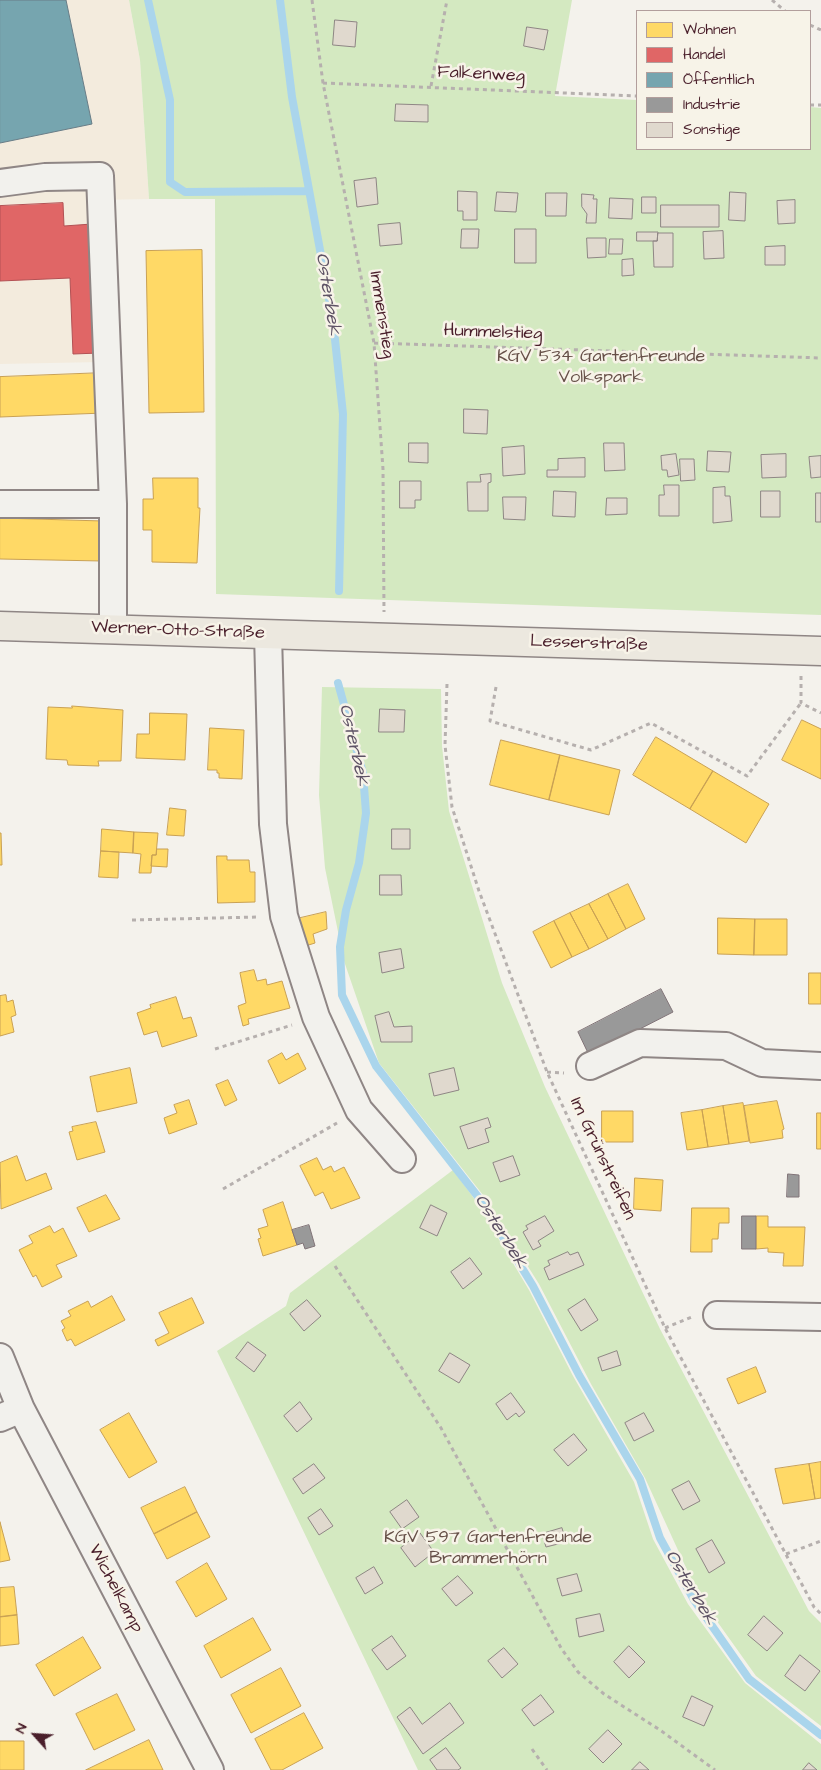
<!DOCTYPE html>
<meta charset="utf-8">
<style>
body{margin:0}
#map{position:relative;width:821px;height:1770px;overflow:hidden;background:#f4f2ec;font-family:"Architects Daughter",sans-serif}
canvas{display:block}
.legend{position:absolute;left:636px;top:10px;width:175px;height:140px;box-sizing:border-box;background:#f7f3e8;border:1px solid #b29e9c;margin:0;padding:6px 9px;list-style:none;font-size:15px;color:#4a1f2b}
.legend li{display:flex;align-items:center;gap:10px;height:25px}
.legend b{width:25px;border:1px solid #b29e9c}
.north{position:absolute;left:10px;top:1710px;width:50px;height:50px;-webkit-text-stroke:4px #f7f3e8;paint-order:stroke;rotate:296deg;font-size:14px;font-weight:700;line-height:20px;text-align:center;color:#4a1f2b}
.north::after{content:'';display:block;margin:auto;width:18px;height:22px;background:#4a1f2b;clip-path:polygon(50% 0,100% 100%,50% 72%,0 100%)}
</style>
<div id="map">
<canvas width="821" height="1770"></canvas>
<ul class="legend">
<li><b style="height:14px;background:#ffd966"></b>Wohnen</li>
<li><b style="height:14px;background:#e06666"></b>Handel</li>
<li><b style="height:14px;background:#76a5af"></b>Öffentlich</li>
<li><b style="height:14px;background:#999"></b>Industrie</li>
<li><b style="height:14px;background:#e0d9ce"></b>Sonstige</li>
</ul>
<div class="north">N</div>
</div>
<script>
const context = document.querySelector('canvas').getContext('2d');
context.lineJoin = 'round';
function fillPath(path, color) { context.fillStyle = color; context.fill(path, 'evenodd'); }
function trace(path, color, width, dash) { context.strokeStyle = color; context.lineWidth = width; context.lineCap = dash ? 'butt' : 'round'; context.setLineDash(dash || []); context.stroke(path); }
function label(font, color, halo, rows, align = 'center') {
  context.font = font + ' "Architects Daughter",sans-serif'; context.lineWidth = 5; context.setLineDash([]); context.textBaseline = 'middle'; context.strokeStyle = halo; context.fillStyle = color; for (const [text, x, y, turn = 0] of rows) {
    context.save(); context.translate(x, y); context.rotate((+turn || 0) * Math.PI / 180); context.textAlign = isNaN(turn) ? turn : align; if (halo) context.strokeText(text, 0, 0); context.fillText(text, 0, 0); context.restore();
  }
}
fillPath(new Path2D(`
 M0,0h129l11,60 9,139 -52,1 4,162 -101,2z`), '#f3ebdd');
fillPath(new Path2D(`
 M129,0h443l-17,96 82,4v49h173v-42l11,1v507l-605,-21 -1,-395h-66l-9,-139z
 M322,687l119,2 1,57 7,65 53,172 43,104 115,242 149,282 12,12v103l-65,-50 -57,-80 -54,-118 -54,-94 -52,-100 -56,-89 -104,-132 -35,-102 -19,-93 -6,-73z
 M453,1170l23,31 53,89 44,86 61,106 19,57 35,65 57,79 76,61v26h-403l-201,-419 69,-45 4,-13z`), '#d4e9c1');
const homes = new Path2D(`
 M202,250l2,162 -55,1 -3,-162z
 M103,373l1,40 -104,4v-40z
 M153,478h45v30h2l-3,55 -45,-1v-32h-9v-31h10z
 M0,518l103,3 -1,40 -102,-2z
 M72,706l51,4 -2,51h-23l1,5 -31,-1 -1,-5 -21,-1 2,-52 24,1z
 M150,713l37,1 -2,46 -49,-2 1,-24h12z
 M802,720l19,9v50l-39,-19z
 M210,728l34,2 -2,49 -23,-1v-5h-2v-3h-9z
 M656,737l57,34 -23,38 -57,-34z
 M501,740l59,15 -11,45 -59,-15z
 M560,755l60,15 -11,45 -60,-15z
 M713,771l56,33 -23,39 -56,-34z
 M170,808l16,2 -2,26 -17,-1z
 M102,829l32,3 -1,21 -32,-2z
 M134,832l24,1 -2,22h-4l-1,18h-12l2,-19 -8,-1z
 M0,833h1l1,32h-2z
 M157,849h11l-1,18 -16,-1 1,-11h4z
 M101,851l18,1 -1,26 -19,-1z
 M217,856h10v4h22l1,12h5v30l-37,1z
 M628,884l17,35 -19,10 -18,-35z
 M608,894l18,35 -18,10 -19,-35z
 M589,904l19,35 -19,10 -19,-36z
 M326,912l1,17 -14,5 2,9 -16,5 -7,-28z
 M570,913l19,36 -17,8 -18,-36z
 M718,918l37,1 -1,36 -36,-1z
 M755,919h32v36h-33z
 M554,921l18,36 -21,11 -18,-36z
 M254,970l3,11 9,-2 1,6 15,-4 8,27 -42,11 1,5 -6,2 -5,-20 8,-3 -6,-30z
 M809,973h12v31h-12z
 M6,995l1,7 6,-2 3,15 -5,2 3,15 -14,4v-40z
 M176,997l7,22 8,-2 6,19 -35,11 -5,-16 -13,4 -7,-22 14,-5 -1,-3z
 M282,1053l4,7 12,-7 8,16 -27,15 -11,-23z
 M130,1068l7,35 -40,9 -7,-35z
 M228,1080l9,20 -12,6 -9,-21z
 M189,1100l8,24 -28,10 -5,-16 13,-5 -3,-8z
 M777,1101l7,28 -2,1 1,8 -33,5 -6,-37z
 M743,1103l6,38 -20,3 -6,-38z
 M723,1106l6,38 -21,3 -6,-37z
 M702,1110l6,37 -21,3 -6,-37z
 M602,1111h31v31h-31z
 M817,1113h4v36h-4z
 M96,1122l9,30 -28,8 -8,-28 4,-1 -1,-4z
 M17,1156l9,25 20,-8 6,16 -51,20 -1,-46z
 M317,1158l6,12 8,-4 3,6 10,-5 16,31 -29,11 -8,-17 -8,4 -15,-30z
 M635,1178l28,2 -2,31 -27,-2z
 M106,1195l14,24 -31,13 -12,-24z
 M283,1202l14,43 -34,11 -5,-17 3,-1 -3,-9 10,-3 -5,-16z
 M692,1208h37v15h-10l-1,16h-6v13h-21z
 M756,1216h12v11h37l-2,39h-20l1,-13 -16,-1v-4l-12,1z
 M50,1226l4,7 9,-5 14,28 -21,9 6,12 -20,10 -6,-12 -3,2 -14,-27 14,-7 -4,-7z
 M112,1296l13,24 -50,26 -4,-7 -4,2 -5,-11 3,-2 -4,-7 10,-5 -3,-5 20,-10 3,6z
 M192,1298l12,25 -46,23 -3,-6 14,-7 -10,-20z
 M756,1367l10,25 -28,12 -11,-25z
 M129,1413l28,49 -28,16 -29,-48z
 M821,1462v36l-6,1 -6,-35z
 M809,1464l6,35 -32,5 -8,-35z
 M185,1487l12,25 -43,22 -13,-26z
 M197,1512l13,25 -43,22 -13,-25z
 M0,1522l10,38 -10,2z
 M207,1563l20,36 -31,18 -20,-35z
 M14,1587l3,28 -17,2v-29z
 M17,1615l2,29 -19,2v-29z
 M253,1618l18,32 -50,28 -17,-32z
 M83,1637l18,31 -47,28 -18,-31z
 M281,1668l20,38 -50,27 -20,-38z
 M117,1694l18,36 -41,20 -18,-36z
 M304,1713l19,35 -41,22h-11l-16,-31z
 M149,1740l14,30h-77z
 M0,1741h24v29h-24z`);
fillPath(homes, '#ffd966');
trace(homes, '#c9a154', 1);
const shops = new Path2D(`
 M63,203l1,23 28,-2 7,129 -26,1 -3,-76 -70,3v-75z`);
fillPath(shops, '#e06666');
trace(shops, '#b35154', 1);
const public = new Path2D(`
 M0,0h66l26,124 -92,19z`);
fillPath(public, '#76a5af');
trace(public, '#697d87', 1);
const industry = new Path2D(`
 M661,989l12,23 -84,43 -11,-23z
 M788,1174l11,1v22h-12z
 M742,1216h14v33h-14z
 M309,1225l6,21 -10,3 -2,-6 -6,2 -5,-15z`);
fillPath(industry, '#999');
trace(industry, '#817478', 1);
trace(new Path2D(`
 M148,0l22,100v82l15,10 123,-1
 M280,0l12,97 41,224 10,93 -4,177
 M338,683l25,90 3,40 -7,50 -13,47 -6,37 2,48 34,71 103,132 54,88 46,89 61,104 20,59 34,62 55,79 72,56`), '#aad5ec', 8);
const building = new Path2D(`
 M335,20l22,2 -2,25 -22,-2z
 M527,27l21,3 -4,20 -20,-4z
 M396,104l32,1v17l-33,-1z
 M376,178l2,26 -21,3 -3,-26z
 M458,191l19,1v28h-14v-9h-5z
 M497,192l21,1 -2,19 -21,-1z
 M730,192l16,1 -1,28 -16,-1z
 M546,193h21l-1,23h-20z
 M582,194l12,1 -1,4h4l-1,24h-10l1,-9 -5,-7z
 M642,197h14v16h-14z
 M610,198l23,1 -1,20 -23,-1z
 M795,200v23l-17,1 -1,-23z
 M661,205h58v22h-58z
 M400,223l2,21 -22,2 -2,-21z
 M462,229h17l-1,19h-17z
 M515,229h21v34h-21z
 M723,231l1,27 -20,1 -1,-27z
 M637,232h21l-1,9h-20z
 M658,233h15v34h-19l-1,-26h4z
 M587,238h19v19l-18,1z
 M610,239h13l-1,15h-13z
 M785,246v19h-20v-18z
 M633,259l1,16 -12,1v-16z
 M464,409l24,1 -1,24 -23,-1z
 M409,443h19v20l-19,-1z
 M604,443h20l1,27 -20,1z
 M524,446l1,28 -22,2 -1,-28z
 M708,451l23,1 -2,20 -22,-1z
 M676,454l3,21 -11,2 -1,-7h-5l-1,-14z
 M786,454v23l-24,1 -1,-23z
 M821,456v21l-10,1 -2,-21z
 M585,458v19h-38v-7h11v-11z
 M680,459h14l1,21 -14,1z
 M491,474v8l-3,1v28h-20l-1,-29h14l-1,-7z
 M400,481h21v19h-6v8h-15z
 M664,485h15v31h-20v-21h5z
 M725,487v9h5l2,25 -19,2v-35z
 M554,491l22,1 -1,25 -22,-1z
 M761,491h19v26h-19z
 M816,493h5v29h-5z
 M503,497h23l-1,23 -21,-1z
 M607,498h20v16l-21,1z
 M380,709l25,1 -1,22h-25z
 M392,829h18v20h-18z
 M380,875h21l1,20h-22z
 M401,949l3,19 -22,5 -3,-20z
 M389,1012l5,15 18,-1v16h-31l-6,-26z
 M454,1068l5,22 -25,6 -5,-22z
 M488,1118l3,9 -6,2 4,13 -21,7 -8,-22z
 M513,1156l7,19 -20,7 -7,-19z
 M431,1205l16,8 -10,23 -17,-8z
 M545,1216l9,15 -16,10 3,5 -8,4 -10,-18 5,-3 -2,-3z
 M568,1252l2,3 8,-3 6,13 -35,15 -5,-12 6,-3 -2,-4z
 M470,1258l12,16 -19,15 -12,-17z
 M585,1299l13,21 -17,11 -13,-21z
 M307,1300l14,16 -17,15 -14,-17z
 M248,1342l18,13 -12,17 -18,-14z
 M617,1351l4,14 -19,6 -4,-13z
 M450,1353l20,12 -11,18 -20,-12z
 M511,1393l14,19 -6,5 -3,-4 -9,7 -11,-16z
 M300,1402l12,17 -15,13 -13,-16z
 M644,1413l10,18 -20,10 -9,-18z
 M574,1434l13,16 -19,16 -14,-16z
 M314,1464l11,14 -22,16 -10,-15z
 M689,1481l11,20 -17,9 -11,-20z
 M407,1500l12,17 -17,12 -12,-17z
 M321,1509l12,17 -14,9 -11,-17z
 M562,1528l4,14 -20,5 -4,-13z
 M420,1533l14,19 -19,15 -14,-19z
 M712,1540l13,23 -16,10 -13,-24z
 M374,1567l9,16 -18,11 -9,-16z
 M577,1574l5,17 -20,5 -5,-17z
 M458,1576l15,17 -17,13 -14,-17z
 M600,1614l4,17 -25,6 -3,-18z
 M764,1616l19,17 -16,18 -19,-16z
 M392,1636l14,20 -19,14 -15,-20z
 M629,1646l16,16 -16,16 -15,-16z
 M504,1648l14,16 -16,14 -14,-17z
 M800,1655l20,16 -15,20 -20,-15z
 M541,1695l13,17 -20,14 -12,-16z
 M692,1696l21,10 -9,20 -21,-9z
 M450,1703l14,20 -41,31 -26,-37 13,-10 12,17z
 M608,1730l14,14 -19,19 -14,-14z
 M446,1748l15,20 -3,2h-21l-7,-10z
 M640,1762l9,8h-17z
 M809,1763l8,7h-14z`);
fillPath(building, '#e0d9ce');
trace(building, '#8f8685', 1);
const minor = new Path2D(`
 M0,183l45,-6 55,-1 13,328v125
 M0,504h113
 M268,634l5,190 11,92 32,101 43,93 43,49
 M590,1066l50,-23 86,3 36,17 59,3
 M717,1315l104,2
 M0,1357l21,52 189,361
 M0,1418l21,-9`);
const major = new Path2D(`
 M0,626l821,25`);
trace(minor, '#8f8685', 30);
trace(major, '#8f8685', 31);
trace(new Path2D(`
 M312,0l11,83 51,260 9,126 1,143
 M772,0l13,11
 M810,25l11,5
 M323,83l314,13
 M431,86l16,-86
 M810,105h11
 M374,343l447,15
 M801,676v27l20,10
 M447,684l-2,61 7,62 27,84 68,181 118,256 149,279 7,7
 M496,687l-6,34 101,29 60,-27 96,53 54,-73
 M132,920l126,-3
 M215,1049l77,-24
 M547,1072l17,1
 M223,1189l114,-66
 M335,1266l106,162 120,220 17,24 26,22 56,36 55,40
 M665,1328l27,-11
 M786,1554l35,-13
 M532,1749l15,21`), '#b6b0ae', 3, [4, 4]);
trace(minor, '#f2f1ed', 26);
trace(major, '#ece8df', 28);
label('18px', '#4a1f2b', '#f7f3e8', [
 ["Falkenweg",481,75,3],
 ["Immenstieg",381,315,81],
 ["Hummelstieg",493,333,2],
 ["Werner-Otto-Straße",178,631,2],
 ["Lesserstraße",589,644,2],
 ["Im Grünstreifen",602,1159,65],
 ["Wichelkamp",115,1589,62]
]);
label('18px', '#665048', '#f7f3e8', [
 ["KGV 534 Gartenfreunde",601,357],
 ["Volkspark",601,378],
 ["KGV 597 Gartenfreunde",488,1538],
 ["Brammerhörn",488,1559]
]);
label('italic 19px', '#5e5265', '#f7f3e8', [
 ["Osterbek",327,294,81],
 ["Osterbek",353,745,77],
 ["Osterbek",500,1232,58],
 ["Osterbek",690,1588,59]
]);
</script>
